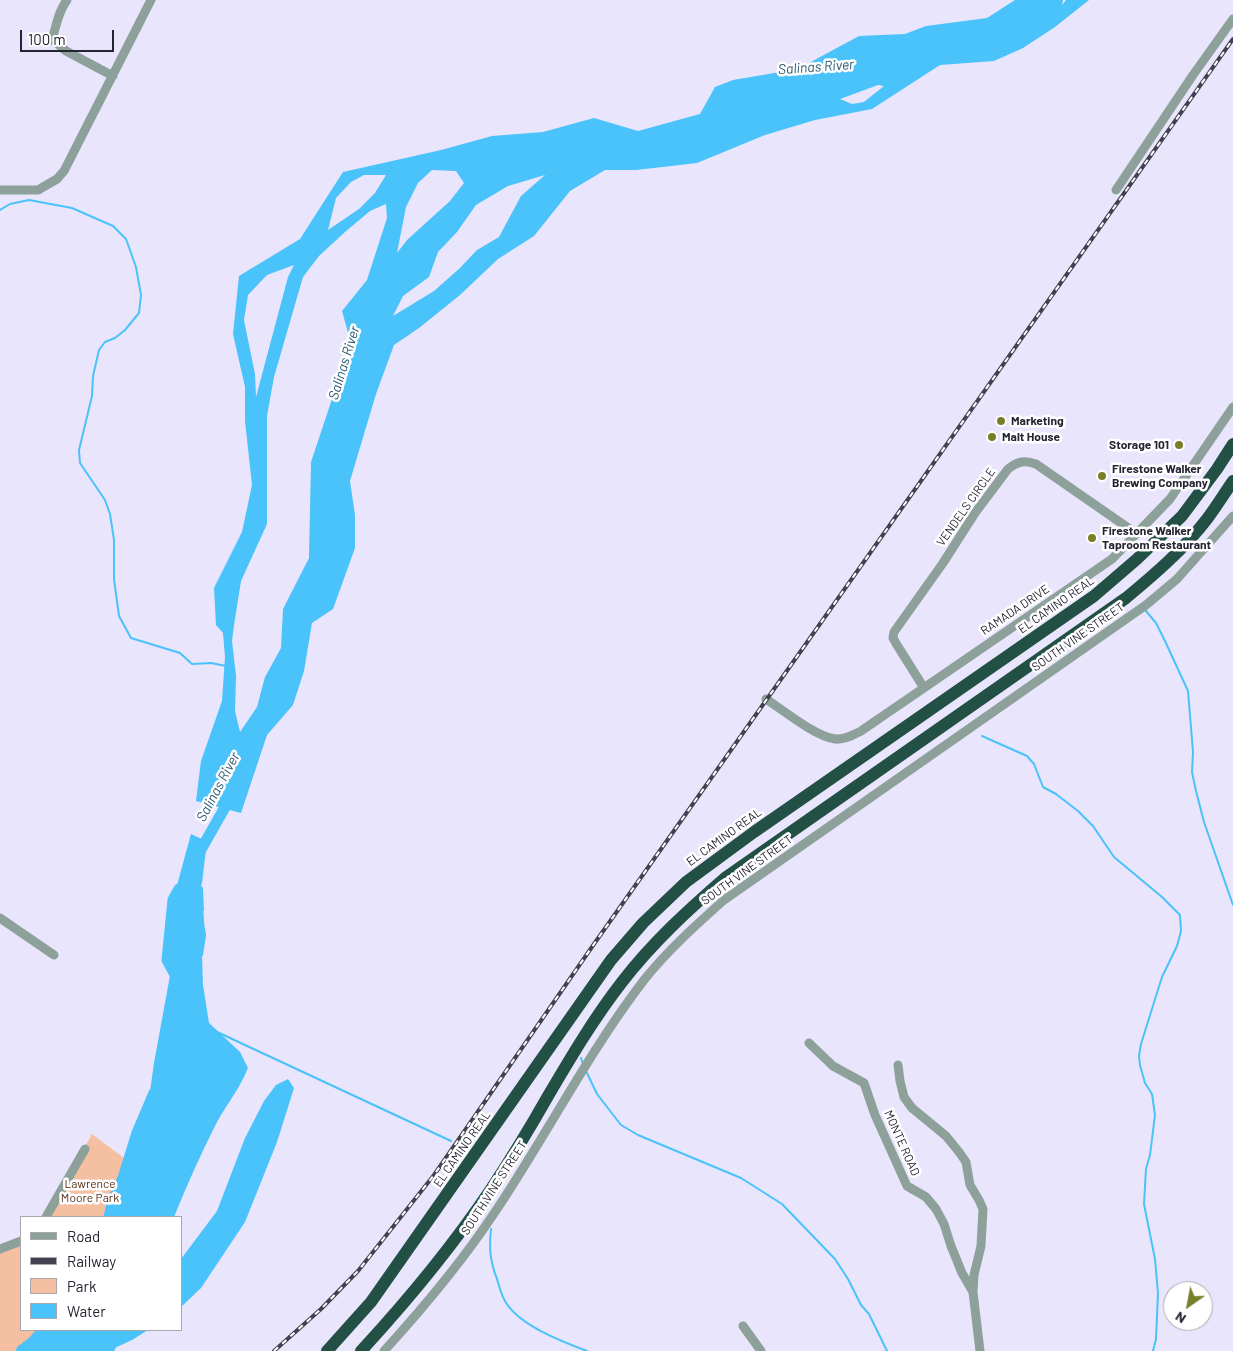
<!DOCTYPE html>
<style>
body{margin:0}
#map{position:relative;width:1233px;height:1351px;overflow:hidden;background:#e9e5fd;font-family:Barlow,sans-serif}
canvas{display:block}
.legend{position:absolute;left:20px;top:1216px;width:162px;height:115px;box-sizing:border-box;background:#fff;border:1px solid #a8a7ad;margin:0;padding:6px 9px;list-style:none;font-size:15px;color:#262432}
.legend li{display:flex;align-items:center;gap:10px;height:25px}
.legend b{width:25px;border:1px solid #a8a7ad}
.north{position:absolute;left:1163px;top:1281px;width:50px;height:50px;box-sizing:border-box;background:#fff;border:1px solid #a8a7ad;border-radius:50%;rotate:213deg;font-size:14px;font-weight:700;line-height:20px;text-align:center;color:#262432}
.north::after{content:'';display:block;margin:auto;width:18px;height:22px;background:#797e28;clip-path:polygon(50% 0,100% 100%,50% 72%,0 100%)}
.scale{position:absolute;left:20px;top:30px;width:94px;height:22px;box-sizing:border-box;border:2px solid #262432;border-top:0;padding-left:6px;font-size:15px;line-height:18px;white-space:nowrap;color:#262432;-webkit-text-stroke:4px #fff;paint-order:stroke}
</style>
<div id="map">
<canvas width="1233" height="1351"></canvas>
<ul class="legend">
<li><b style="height:6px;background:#8da19a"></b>Road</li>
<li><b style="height:6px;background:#434150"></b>Railway</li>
<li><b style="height:14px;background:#f4c0a1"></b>Park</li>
<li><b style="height:14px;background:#4ac2fa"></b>Water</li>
</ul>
<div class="north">N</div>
<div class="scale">100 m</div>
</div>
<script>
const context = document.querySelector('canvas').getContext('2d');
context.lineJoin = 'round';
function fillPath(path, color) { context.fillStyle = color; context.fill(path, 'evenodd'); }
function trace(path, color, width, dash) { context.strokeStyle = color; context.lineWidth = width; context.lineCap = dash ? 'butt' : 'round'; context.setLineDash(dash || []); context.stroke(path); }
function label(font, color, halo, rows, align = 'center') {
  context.font = font + ' Barlow,sans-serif'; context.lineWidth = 5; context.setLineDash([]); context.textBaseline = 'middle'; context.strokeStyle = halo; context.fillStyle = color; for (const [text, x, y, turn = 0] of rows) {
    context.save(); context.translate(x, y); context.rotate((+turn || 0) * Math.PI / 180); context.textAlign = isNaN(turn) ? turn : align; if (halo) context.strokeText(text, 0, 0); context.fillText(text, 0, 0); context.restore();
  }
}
fillPath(new Path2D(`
 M92,1134l36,27 -19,56h-63z
 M21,1241v89h97l-10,21h-108v-102z`), '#f4c0a1');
fillPath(new Path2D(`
 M1015,0h48l-1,5 4,-5h23l-34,27 -32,21 -29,13 -54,4 -68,44 -57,11 -50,15 -68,28 -61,7h-31l-35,21 -36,45 -36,23 -38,36 -41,33 -25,17 -18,49 -26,87 5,34v33l-22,61 -21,14 -8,48 -11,34 -26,30 -26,78 -45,-12 5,-40 21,-60 3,-44 -2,-24 -7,-8 -2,-37 28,-56 10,-47 -7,-64v-34l-12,-53 6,-58 61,-37 43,-67 98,-22 51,-14 51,-4 51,-14 44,13 62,-17 15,-27 18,-7 65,-11 61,-33 46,-2 21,-8 61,-8zM878,85l6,1 -20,16 -12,2 -12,-5zM432,170l24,1 8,12 -14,18 -43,39 -10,13 9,-46 12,-24zM364,175h22l-11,18 -16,16 -31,21 8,-32 15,-16zM545,175l-24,21 -22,41 -22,13 -17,18 -26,23 -41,25 10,-20 26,-19 9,-25 19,-20 19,-27 32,-19zM386,204l1,14 -20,62 -25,31 11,39 -20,46 -22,66 -2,96 -26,51 -2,39 -16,29 -8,30 -17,25 -5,-21 1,-35 -4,-35 2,-16 7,-44 26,-57v-108l7,-39 29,-100 16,-21 26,-24 25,-21zM294,265l-6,12 -32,120 -1,-23 -11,-54 4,-25 19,-20z
 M191,834l15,7 -5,38 4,56 -3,21 1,29 6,38 31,29 8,16c-8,20 -21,36 -31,54 -16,31 -30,63 -43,95h-65l4,-17 10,-22 14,-45 11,-27 6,-43 17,-93 -4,-10 6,-60z
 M288,1079l6,9 -17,54 -32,80 -44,66 -20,19v-48l36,-48 28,-73 19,-37 12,-16z
 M36,1330h112l-16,10 -24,11h-92l1,-4 12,-9z`), '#4ac2fa');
trace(new Path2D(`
 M0,210l10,-6 19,-4 43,8 41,18 13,13 10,28 5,28 -2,18 -14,17 -10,8 -10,4 -6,8 -6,26 -1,20 -13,54 1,13 25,37 5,14 4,26v39l5,37 12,22 49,15 12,11 19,-1 15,3
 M1146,611l10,12 9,18 23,50 5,61 -1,20 4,19 8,31 29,83
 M982,736l45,20 7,8 9,23 13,7 22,17 15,15 21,31 48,40 18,18 1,16 -4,15 -15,31 -21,67 -2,12 1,9 5,18 7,11 3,21 -5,40 -4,14 -2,35 11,55 3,34 -2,46 -3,12
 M201,883l5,-42
 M202,888l1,22
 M202,955l3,-20 -1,-7
 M215,1031l236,110
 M581,1058l2,6
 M586,1071l11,23 24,31 17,10 103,43 41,26 53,55 13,20 13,26 8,9 18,37
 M491,1229c-2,19 -1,32 6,50 2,7 4,15 8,22 13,24 58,41 82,50`), '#4ac2fa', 2);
trace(new Path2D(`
 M199,853l33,-58
 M174,973l-7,-13 6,-60 6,-11
 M109,1217l4,-17 10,-22 14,-45 17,-40
 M108,1351l10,-21`), '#4ac2fa', 11);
trace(new Path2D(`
 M67,0c-9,12 -10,24 -15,39l14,12 47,25
 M0,190h38l19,-11 7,-8 87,-171
 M1116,190l77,-115 40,-56
 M924,688l-27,-43 -4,-7 1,-6 49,-69 32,-50 33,-44c10,-8 17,-9 28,-5l101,70
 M766,699c18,12 49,37 69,40 9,1 18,-4 26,-8l251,-172 58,-60 63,-92
 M0,918l54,37
 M809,1043l24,23 31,17 11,32 32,71 19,11 10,12 8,15 7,22 11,27 11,19
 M898,1065l2,16 4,16 8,11 34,28 13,16 7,10 4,23 9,15 4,9 -2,37 -7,29 -1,17 7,59
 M46,1217l39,-68
 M0,1249l21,-8
 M743,1326l18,25
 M384,1351c40,-44 78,-89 111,-139 51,-76 93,-159 149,-232 24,-30 52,-55 80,-80l422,-295 31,-26 56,-63`), '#8da19a', 9);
trace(new Path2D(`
 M327,1351l44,-49 240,-342 32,-37 43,-41 68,-50 340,-236 43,-37 45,-43 35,-47 16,-25
 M361,1351c47,-51 91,-104 130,-162 20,-30 39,-61 57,-93 23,-39 46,-78 74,-114 30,-39 66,-72 103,-104l401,-280c29,-24 58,-49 81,-79 9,-12 17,-25 26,-38`), '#235044', 12);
const rail = new Path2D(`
 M274,1351l47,-42 37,-38 76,-96 160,-231 639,-905`);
trace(rail, '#434150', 4);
trace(rail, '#fff', 2, [5.5]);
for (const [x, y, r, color] of [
 [1001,421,5,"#797e28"],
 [992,437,5,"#797e28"],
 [1179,445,5,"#797e28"],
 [1102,476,5,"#797e28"],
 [1092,538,5,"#797e28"]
]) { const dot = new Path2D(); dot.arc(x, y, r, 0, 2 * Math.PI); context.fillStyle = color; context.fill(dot); trace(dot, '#fff', 2); }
label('bold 12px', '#262432', '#fff', [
 ["Marketing",1011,421],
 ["Malt House",1002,437],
 ["Storage 101",1169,445,"right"],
 ["Firestone Walker",1112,469],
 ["Brewing Company",1112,483],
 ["Firestone Walker",1102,531],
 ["Taproom Restaurant",1102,545]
], 'left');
label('12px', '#262432', '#fff', [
 ["VENDELS CIRCLE",966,507,-55],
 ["EL CAMINO REAL",1056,605,-35],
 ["RAMADA DRIVE",1015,610,-34],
 ["SOUTH VINE STREET",1078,637,-35],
 ["EL CAMINO REAL",724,837,-36],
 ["SOUTH VINE STREET",747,870,-36],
 ["MONTE ROAD",902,1143,66],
 ["EL CAMINO REAL",462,1149,-55],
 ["SOUTH VINE STREET",494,1188,-57]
]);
label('12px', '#532f16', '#fff', [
 ["Lawrence",90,1184],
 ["Moore Park",90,1198]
]);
label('italic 14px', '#2b5a72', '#fff', [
 ["Salinas River",816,67,-4],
 ["Salinas River",344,363,-73],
 ["Salinas River",218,787,-62]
]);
</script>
